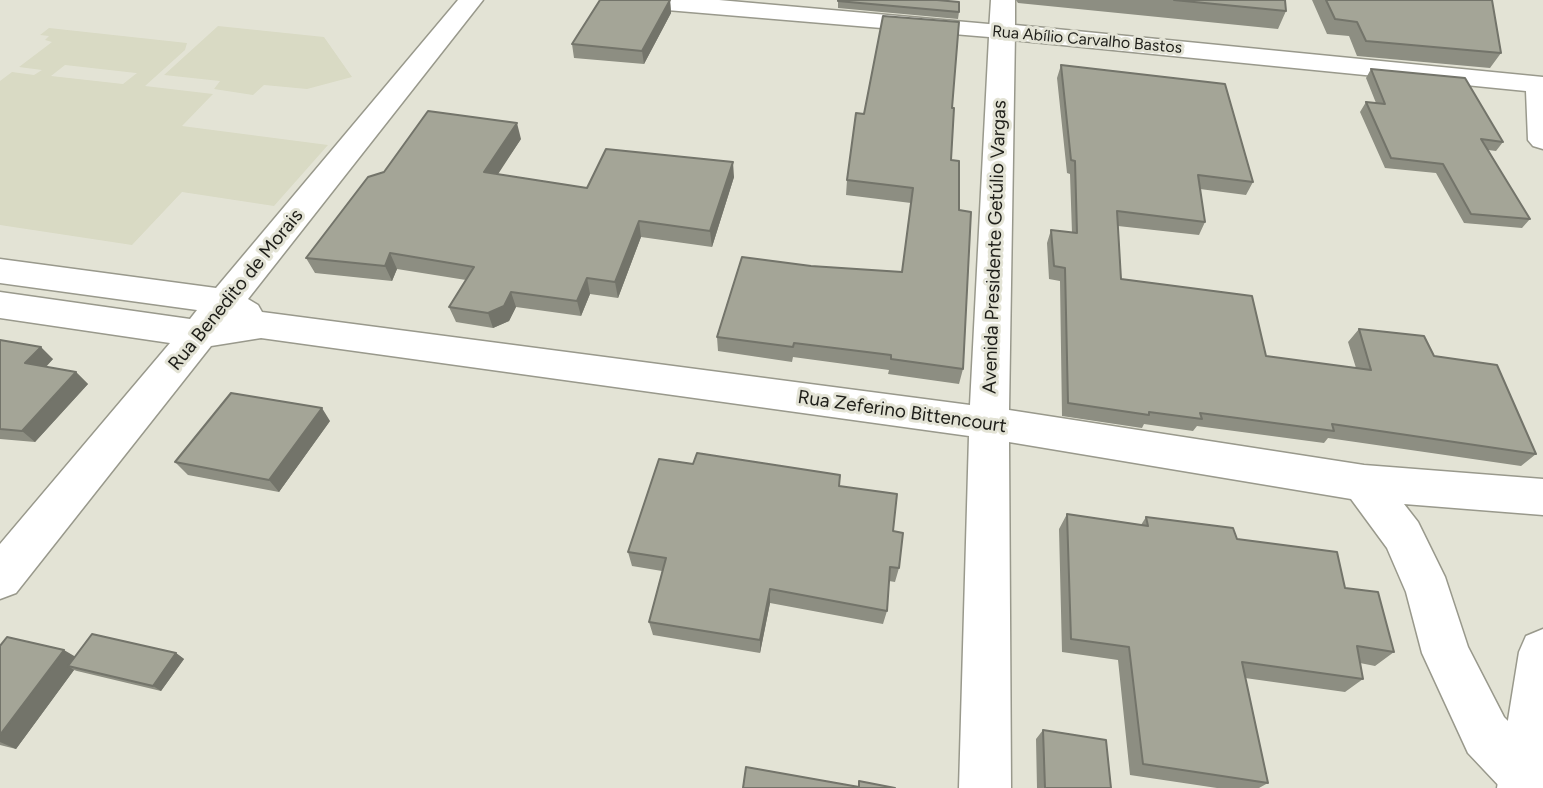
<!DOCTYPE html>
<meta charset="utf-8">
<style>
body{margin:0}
canvas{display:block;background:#e3e3d5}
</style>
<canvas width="1543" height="788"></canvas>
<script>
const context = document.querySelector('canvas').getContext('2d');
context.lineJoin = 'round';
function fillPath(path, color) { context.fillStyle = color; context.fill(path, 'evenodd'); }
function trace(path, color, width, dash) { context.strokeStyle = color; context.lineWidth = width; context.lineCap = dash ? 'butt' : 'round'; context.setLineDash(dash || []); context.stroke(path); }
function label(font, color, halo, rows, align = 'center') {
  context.font = font + ' Figtree,sans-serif'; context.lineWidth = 6; context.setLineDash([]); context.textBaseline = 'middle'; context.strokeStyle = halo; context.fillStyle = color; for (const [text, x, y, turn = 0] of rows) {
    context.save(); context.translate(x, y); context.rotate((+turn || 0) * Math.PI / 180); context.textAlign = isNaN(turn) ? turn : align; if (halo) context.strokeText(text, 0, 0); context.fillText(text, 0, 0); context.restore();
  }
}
fillPath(new Path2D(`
 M218,26l106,11 28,40 -45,12 -43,-4 -11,10 -39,-6 6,-8 -56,-6z
 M49,28l138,15 -2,7 -40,36 68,8 -31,32 146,19 -54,61 -92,-14 -50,53 -132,-20v-144l12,-9 22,3 8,-5 -23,-3 33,-25 -7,-2 4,-4 -9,-1zM65,65l71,8h1l-14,11 -72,-8z`), '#d9dac4');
const street = new Path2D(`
 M458,0h25l-235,299 10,6 4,7 708,93 19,-368 -358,-30 -9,-2 -3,-5h100l292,26 4,5 -6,379 355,55 179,14v36l-139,-11 14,18 27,55 23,70 36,70 39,39v32h-42l-33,-35 -46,-100 -16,-61 -19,-44 -36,-49 -342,-57 2,346h-52l10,-352 -708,-98 -50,8 -195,247 -16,6v-55l170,-201 -170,-25v-26l190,27 7,-9 -197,-27v-24l216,29z`);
const secondary = new Path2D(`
 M991,0h24v25l528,52v72l-10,-3 -5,-6 -2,-49 -524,-52 -9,-3 -4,-5z
 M1543,629v159h-46l22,-136 7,-16z`);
trace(street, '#99998c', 3);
trace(secondary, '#99998c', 3);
fillPath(street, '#fff');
fillPath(secondary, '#fff');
fillPath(new Path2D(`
 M670,0l1,13 -27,51 -70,-6 -2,-14z
 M838,0l121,12 -1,7 -120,-11z
 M1016,0h269l1,11 -8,18 -260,-26z
 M1312,0h180l9,53 -11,15 -133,-12 -8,-20 -22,-2z
 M1061,65l192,117 -7,13 -46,-6 5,33 -6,13 -81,-9 3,53 145,77 90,12 -8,-26 11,-13 75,27 102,98 -15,12 -193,-28 -4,5 -127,-17 -4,5 -49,-7 -2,4 -80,-12 -2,-135 -11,-2 -2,-36 4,-13 21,3 -2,-59 -3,-1 -10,-95z
 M1371,69l132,73 -7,9 -8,-1 42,69 -8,9 -58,-5 -28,-50 -51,-5 -25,-56 6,-10 10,1 -10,-25z
 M952,108l-1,52 8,50 4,159 -4,15 -71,-10 1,-4 -96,-13 -1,5 -74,-11 -1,-14 94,-71 91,6 9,-69 -65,-8 1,-15z
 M521,139l-24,35 90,14 147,-11 -22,70 -71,-10 -23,61 -28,-4 -9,22 -65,-9 -7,14 -16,7 -37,-6 -7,-15 17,-27 -69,-11 -5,12 -77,-8 -9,-15z
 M0,340l53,19 -7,8 30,5 12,12 -53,58 -35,-3z
 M330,421l-51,71 -91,-17 -13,-13z
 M693,464l146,22 54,45 6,37 -4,14 -6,-1 -2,30 -4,13 -113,-21 -10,50 -107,-18 -4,-13 13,-51 -30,-5 -4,-14z
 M1067,514l74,11 5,-8 91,22 108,49 49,64 -19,14 -15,-3 3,16 -18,13 -100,-14 23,105 -9,5h-42l-87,-13 -12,-115 -56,-8 -3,-123z
 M0,646l75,11 101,-4 8,6 -23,32 -84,-20 -3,-1 -58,79 -16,-4z
 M1043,730l68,58h-74l-1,-49z`), '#8d8e82');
fillPath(new Path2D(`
 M670,0l1,13 -27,51 -2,-13z
 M517,123l4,16 -32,49 -5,-16z
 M733,162l1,15 -22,70 -2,-16z
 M639,221l2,16 -23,61 -3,-16z
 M390,253l7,16 -5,12 -7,-15z
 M587,278l3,16 -9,22 -4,-15z
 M511,292l5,15 -7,14 -16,7 -5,-15z
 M41,347l12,12 -15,16 -13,-12z
 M76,372l12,12 -53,58 -13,-11z
 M322,408l8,13 -51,71 -10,-12z
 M770,589v14l-10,50v-13z
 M64,650l17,10 -13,6 6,4 -58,79 -16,-7v-7z
 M176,653l8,6 -23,32 -8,-5z`), '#73746a');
const building = new Path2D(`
 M600,0h70l-28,51 -70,-7z
 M838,0h99l22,2v10l-121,-11z
 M1174,0h111l1,11z
 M1326,0h166l9,53 -135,-12 -9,-19 -22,-3z
 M883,16l76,6 -7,86h2l-3,52 8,1v49l12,2 -8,157 -72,-10v-4l-97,-12 -1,4 -76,-10 25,-80 69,9 91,6 11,-84 -66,-8 9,-67 8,1z
 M1061,65l164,19 28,98 -55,-7 7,47 -88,-11 4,68 131,17 14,60 105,14 -12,-41 65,7 10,20 63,9 39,89 -204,-30 2,7 -134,-18 2,6 -53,-7v3l-81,-12 -3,-135 -11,-2 -3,-36 26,3 -2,-72 -4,-1z
 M1371,69l94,9 38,64 -22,-3 49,80 -59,-5 -28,-50 -52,-6 -25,-56 19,2z
 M428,111l89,12 -33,49 103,16 19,-39 127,13 -23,69 -71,-10 -24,61 -28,-4 -10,23 -66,-9 -7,14 -16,7 -39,-6 25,-40 -84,-14 -5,13 -79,-8 62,-81 16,-5z
 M0,340l41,7 -16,16 51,9 -54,59 -22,-2z
 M231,393l91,15 -53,72 -94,-18z
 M697,453l143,22 -1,11 58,8 -4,37 10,2 -4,35 -9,-1 -3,44 -117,-22 -10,51 -111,-18 17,-64 -38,-6 31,-93 34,5z
 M1067,514l81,12 -2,-9 87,11 4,11 100,13 8,36 33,4 16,60 -37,-6 6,33 -121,-17 26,121 -125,-19 -14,-117 -58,-8z
 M92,634l84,19 -23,33 -85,-20z
 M7,637l57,13 -64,85v-89z
 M1043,730l63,10 5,48h-66z
 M746,767l113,20v-6l36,7h-152z`);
fillPath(building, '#a4a597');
trace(building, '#73746a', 2);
label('16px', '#1e1e19', '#e3e3d5', [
 ["Rua Abílio Carvalho Bastos",1087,40,5]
]);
label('19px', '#1e1e19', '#e3e3d5', [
 ["Avenida Presidente Getúlio Vargas",995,247,-88],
 ["Rua Benedito de Morais",236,290,-51],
 ["Rua Zeferino Bittencourt",902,412,8]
]);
</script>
